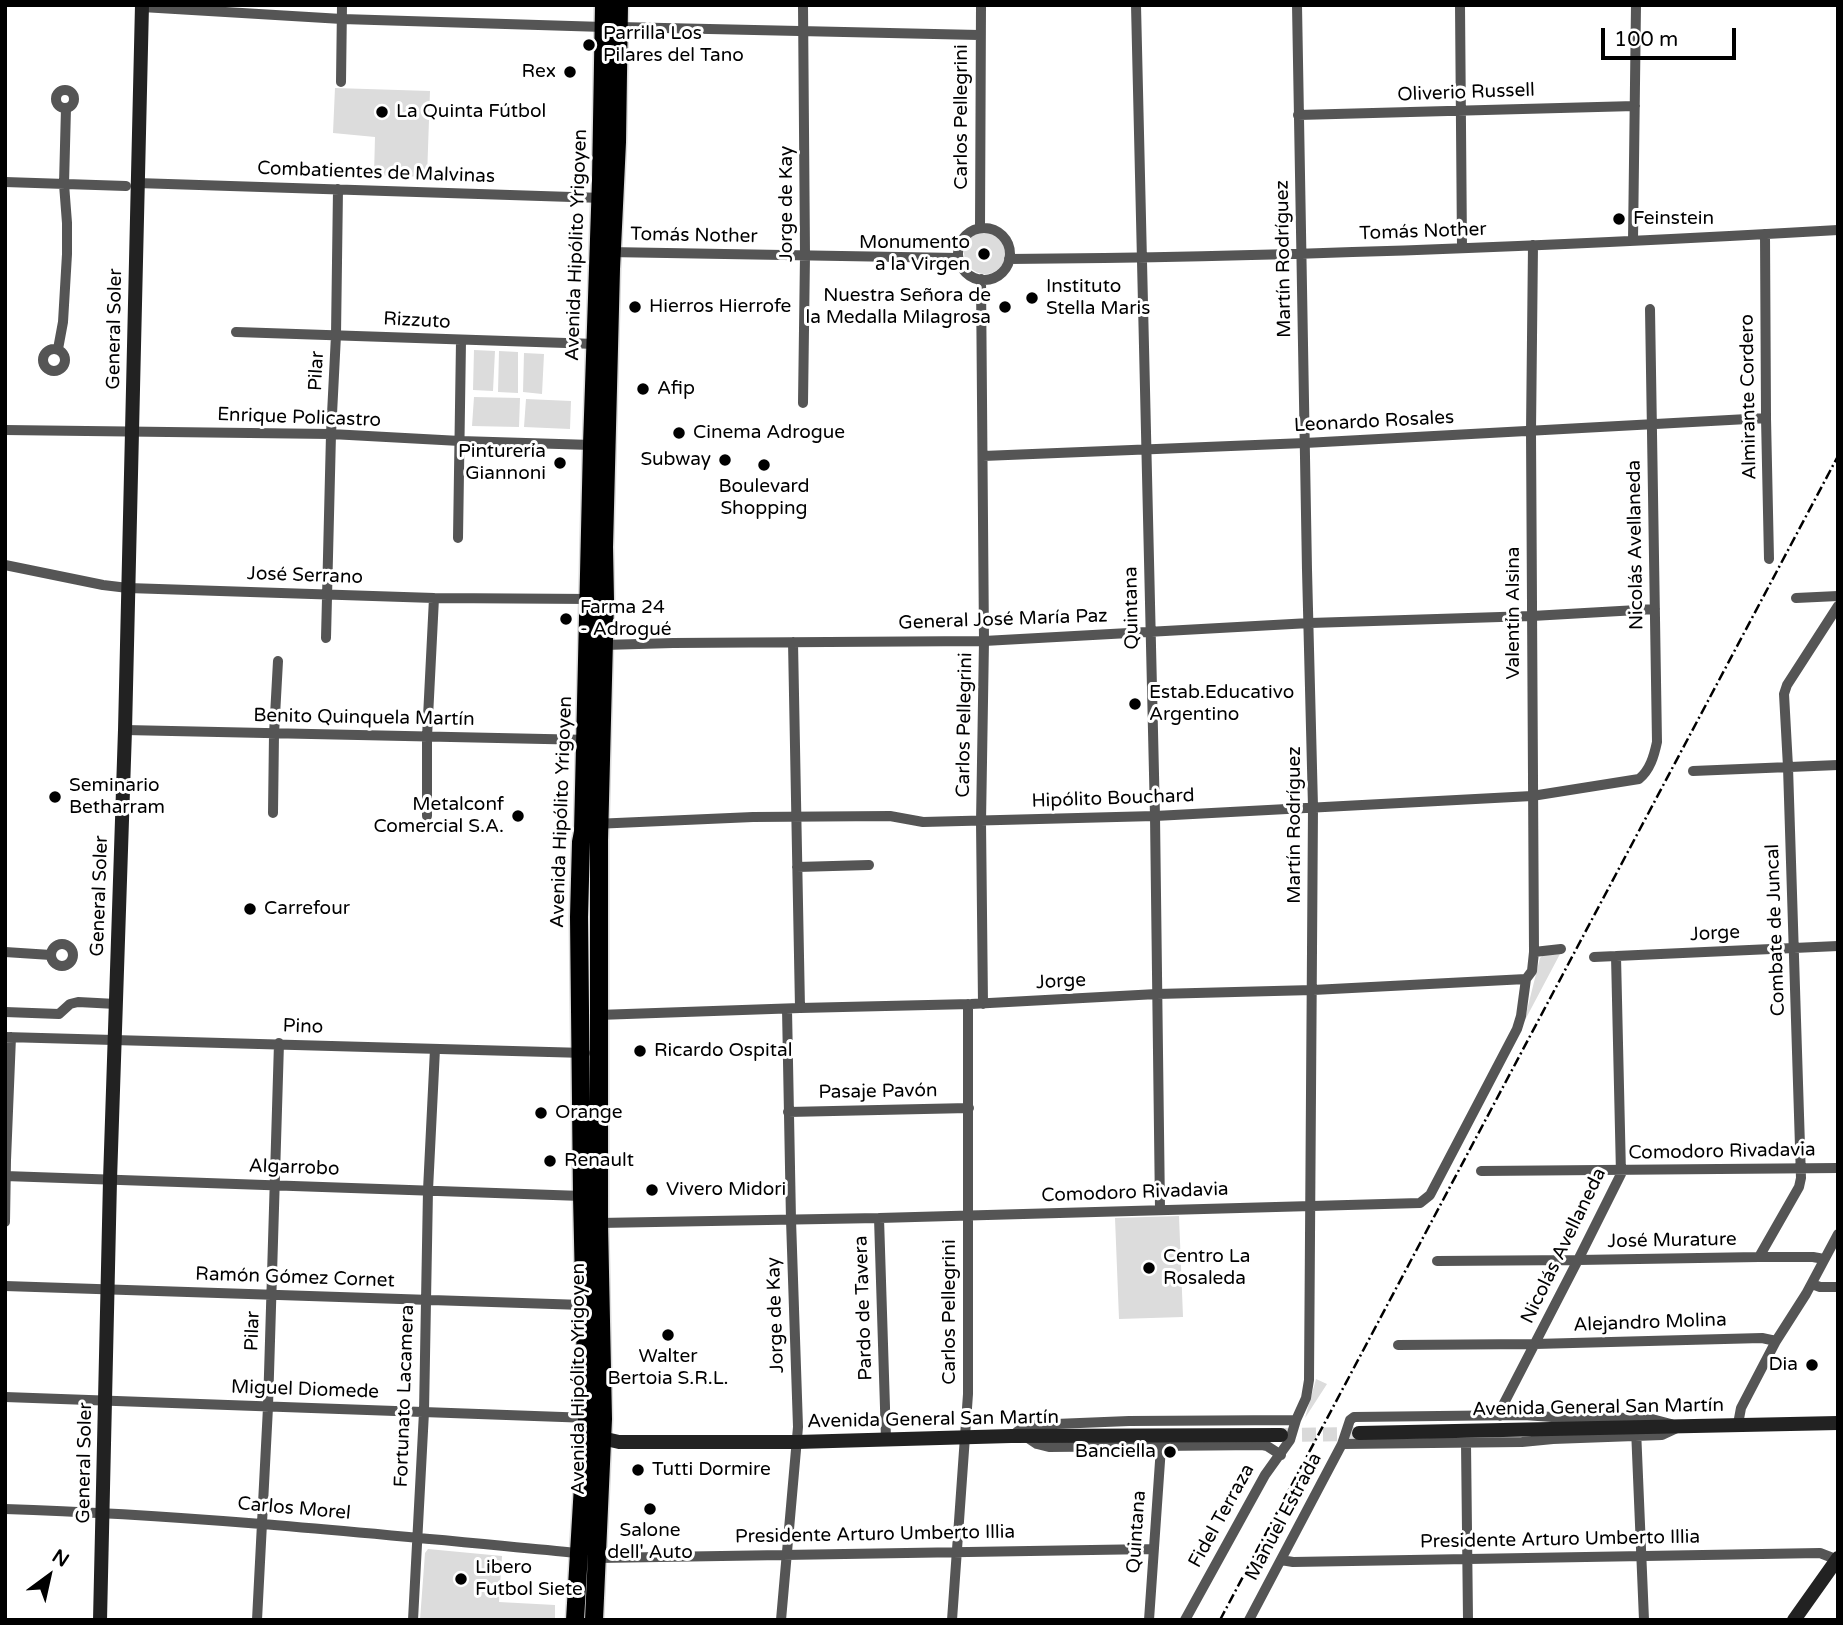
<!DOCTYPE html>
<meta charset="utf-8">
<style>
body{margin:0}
#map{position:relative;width:1843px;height:1625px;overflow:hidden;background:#fff;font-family:"Varela Round",sans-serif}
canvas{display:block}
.frame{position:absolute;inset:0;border:7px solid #000;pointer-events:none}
.north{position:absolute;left:14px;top:1541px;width:70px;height:70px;-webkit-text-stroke:5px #fff;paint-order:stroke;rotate:33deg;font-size:19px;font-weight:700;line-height:28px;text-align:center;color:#000}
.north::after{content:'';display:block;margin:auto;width:24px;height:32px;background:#000;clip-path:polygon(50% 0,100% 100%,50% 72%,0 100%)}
.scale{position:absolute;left:1601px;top:28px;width:135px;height:32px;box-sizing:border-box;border:4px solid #000;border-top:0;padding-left:9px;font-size:21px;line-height:24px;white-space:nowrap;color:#000;-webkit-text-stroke:5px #fff;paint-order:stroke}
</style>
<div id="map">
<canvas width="1843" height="1625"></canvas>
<div class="frame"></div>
<div class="north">N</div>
<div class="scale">100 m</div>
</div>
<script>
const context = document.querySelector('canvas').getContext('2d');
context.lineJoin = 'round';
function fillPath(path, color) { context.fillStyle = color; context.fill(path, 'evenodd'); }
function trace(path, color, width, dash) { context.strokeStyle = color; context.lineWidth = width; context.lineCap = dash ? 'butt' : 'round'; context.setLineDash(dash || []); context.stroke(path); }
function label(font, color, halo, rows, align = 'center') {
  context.font = font + ' "Varela Round",sans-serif'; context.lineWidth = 6; context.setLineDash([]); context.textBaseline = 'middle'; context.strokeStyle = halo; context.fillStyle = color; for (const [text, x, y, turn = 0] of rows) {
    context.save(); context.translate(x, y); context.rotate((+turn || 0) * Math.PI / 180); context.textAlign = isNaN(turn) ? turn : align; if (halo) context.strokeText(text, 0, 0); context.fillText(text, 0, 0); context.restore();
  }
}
fillPath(new Path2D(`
 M335,88l95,3 -3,86 -53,-2 1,-38 -42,-4z
 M964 253a21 21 0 1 1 42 0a21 21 0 1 1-42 0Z
 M474,350l21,1 -2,40 -20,-1z
 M499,351l19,1v41l-20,-1z
 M524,353l20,1 -2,40 -19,-2z
 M474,397l46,1 -1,29 -47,-1z
 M526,399l45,2 -1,28 -46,-2z
 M1560,954l-36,68 16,-64 3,-3z
 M1179,1216l4,101 -64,2 -4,-101z
 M1316,1379l11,5 -22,34z
 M428,1549l74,7 -3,46 56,3v15h-135l5,-67z`), '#dcdcdc');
trace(new Path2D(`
 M1281,1435l75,-1`), '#d9d9d9', 14, [14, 7]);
const primary = new Path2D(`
 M575,1620l12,-202 -5,-222 -3,-279 2,-75 2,-10 9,-387 9,-265 3,-175
 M594,1620l9,-201 -4,-196v-383l6,-240 -1,-53 7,-278 6,-127 2,-137`);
trace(primary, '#dbdbdb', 21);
trace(new Path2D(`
 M1136,5l19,811 5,393
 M1460,5l2,243
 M142,7l200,12 262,8
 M619,27l360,8
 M341,82l1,-77
 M56 99a9 9 0 1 1 18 0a9 9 0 1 1-18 0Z
 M1298,115l337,-9
 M5,182l121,4
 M137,183l466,15
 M980,228l1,-223
 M958 254a26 26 0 1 1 52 0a26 26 0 1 1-52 0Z
 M1765,234l1,184 3,141
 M1633,240l3,-235
 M608,252l350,6
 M1009,259c276,-2 553,-13 829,-29
 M981,279l3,362 -3,181 2,182
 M236,332l360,12
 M43 360a11 11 0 1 1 22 0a11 11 0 1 1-22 0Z
 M58,349l5,-27 4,-68v-31l-3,-39 2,-76
 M803,403l2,-148 -2,-250
 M5,430l326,4 129,7 132,4
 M983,456l322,-13 461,-25
 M458,538l3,-197
 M5,565l98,20 25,3 306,10 158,1
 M1796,598l42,-2
 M326,638l5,-204 5,-99 2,-146
 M793,642l7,366
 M604,645l69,-2 311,-2 326,-18 222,-7 123,-7
 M125,730l466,10
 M1693,771l145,-6
 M273,813l1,-79 4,-73
 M427,816v-79l7,-139
 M594,824l159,-7 137,-1 33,6 232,-6 377,-20 107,-17c11,-9 15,-23 18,-37l-7,-433
 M797,867l72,-2
 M51 955a11 11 0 1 1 22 0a11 11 0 1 1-22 0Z
 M5,952l46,3
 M1534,952l27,-3
 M1594,957l244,-11
 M1526,979l6,-8 2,-19 -3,-521 2,-186
 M5,1012l54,2 11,-10 8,-2 38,2
 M598,1015l202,-7 171,-4 186,-10 156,-4 213,-11
 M5,1037l580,16
 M788,1112l181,-4
 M1481,1171l357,-3
 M5,1176l577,20
 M879,1218l7,221
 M5,1222l1,-62 5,-123
 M599,1223l280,-5 541,-15 10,-8 87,-166 4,-13 5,-37
 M1759,1257l40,-70 2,-9 -13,-411 -4,-73 3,-9 51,-79
 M1437,1261l141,-1 181,-3h54l11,2
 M1812,1284l8,3h18
 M5,1286l578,19
 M1398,1345l137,-1 227,-6 14,3
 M5,1397l585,21
 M1500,1416l1,-7 77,-149 43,-86 -5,-218
 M1738,1424l3,-16 35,-67 30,-47 32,-60
 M1636,1429l8,191
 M1012,1436l12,-10 7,-1 98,-4 167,-1
 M1025,1436l12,8 12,3 213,-2 5,1 14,9
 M1466,1443l2,177
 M1342,1444l180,-2 31,-3 109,-4 15,-7
 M5,1509c192,6 382,26 573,44
 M598,1558l555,-9
 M1281,1560l12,2 527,-9 18,7
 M257,1620l11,-213 11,-364
 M413,1620l11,-208 4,-222 7,-141
 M781,1620l17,-193 -7,-207 -4,-211
 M952,1620l16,-226v-390
 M1149,1620l12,-173
 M1185,1620l80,-145 25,-35 6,-20 10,-22 3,-18 4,-573 -6,-237 -10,-565
 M1249,1620l93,-176 8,-24 4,-3 170,-2 28,2 96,1 23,6`), '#555', 10);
trace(new Path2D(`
 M1359,1433l479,-10
 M593,1436l26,6h178l214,-6 270,-1
 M100,1620l10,-440 15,-450 17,-725
 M1794,1620l44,-62`), '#222', 14);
trace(primary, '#000', 18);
trace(new Path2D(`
 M1220,1620l618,-1164`), '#000', 2.5, [10, 3.5, 2, 3.5]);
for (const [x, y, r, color] of [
 [589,45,7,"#000"],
 [570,72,7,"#000"],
 [382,112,7,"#000"],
 [1619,219,7,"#000"],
 [984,254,7,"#000"],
 [1032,298,7,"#000"],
 [635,307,7,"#000"],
 [1005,307,7,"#000"],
 [643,389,7,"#000"],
 [679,433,7,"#000"],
 [725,460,7,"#000"],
 [560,463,7,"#000"],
 [764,465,7,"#000"],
 [566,619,7,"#000"],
 [1135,704,7,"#000"],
 [55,797,7,"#000"],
 [518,816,7,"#000"],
 [250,909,7,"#000"],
 [640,1051,7,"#000"],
 [541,1113,7,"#000"],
 [550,1161,7,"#000"],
 [652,1190,7,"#000"],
 [1149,1268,7,"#000"],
 [668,1335,7,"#000"],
 [1812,1365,7,"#000"],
 [1170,1452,7,"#000"],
 [638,1470,7,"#000"],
 [650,1509,7,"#000"],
 [461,1579,7,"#000"]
]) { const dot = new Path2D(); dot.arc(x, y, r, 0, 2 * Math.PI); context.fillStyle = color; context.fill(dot); trace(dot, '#fff', 2.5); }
label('19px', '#000', '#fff', [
 ["Parrilla Los",603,34],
 ["Pilares del Tano",603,56],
 ["Rex",556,72,"right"],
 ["La Quinta Fútbol",396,112],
 ["Feinstein",1633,219],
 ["Monumento",970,243,"right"],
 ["a la Virgen",970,265,"right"],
 ["Instituto",1046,287],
 ["Stella Maris",1046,309],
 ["Nuestra Señora de",991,296,"right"],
 ["la Medalla Milagrosa",991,318,"right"],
 ["Hierros Hierrofe",649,307],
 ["Afip",657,389],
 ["Cinema Adrogue",693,433],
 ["Pinturería",546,452,"right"],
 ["Giannoni",546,474,"right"],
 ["Subway",711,460,"right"],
 ["Boulevard",764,487,"center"],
 ["Shopping",764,509,"center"],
 ["Farma 24",580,608],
 ["- Adrogué",580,630],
 ["Estab.Educativo",1149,693],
 ["Argentino",1149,715],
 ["Seminario",69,786],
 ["Betharram",69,808],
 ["Metalconf",504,805,"right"],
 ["Comercial S.A.",504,827,"right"],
 ["Carrefour",264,909],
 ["Ricardo Ospital",654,1051],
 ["Orange",555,1113],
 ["Renault",564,1161],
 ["Vivero Midori",666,1190],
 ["Centro La",1163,1257],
 ["Rosaleda",1163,1279],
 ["Walter",668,1357,"center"],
 ["Bertoia S.R.L.",668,1379,"center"],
 ["Dia",1798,1365,"right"],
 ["Banciella",1156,1452,"right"],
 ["Tutti Dormire",652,1470],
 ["Salone",650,1531,"center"],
 ["dell' Auto",650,1553,"center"],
 ["Libero",475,1568],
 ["Futbol Siete",475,1590]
], 'left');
label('19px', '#000', '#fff', [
 ["Oliverio Russell",1466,93,-2],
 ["Carlos Pellegrini",962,117,-90],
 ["Combatientes de Malvinas",376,173,2],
 ["Jorge de Kay",787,204,-90],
 ["Tomás Nother",1423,232,-2],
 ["Tomás Nother",694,236,1],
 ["Avenida Hipólito Yrigoyen",577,245,-88],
 ["Martín Rodríguez",1284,259,-91],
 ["Rizzuto",417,321,3],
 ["General Soler",115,329,-89],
 ["Pilar",317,371,-87],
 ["Almirante Cordero",1749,397,-91],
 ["Enrique Policastro",299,418,2],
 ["Leonardo Rosales",1374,422,-3],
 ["Nicolás Avellaneda",1636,545,-91],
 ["José Serrano",305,576,2],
 ["Quintana",1132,608,-91],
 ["Valentín Alsina",1514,613,-90],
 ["General José María Paz",1003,620,-2],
 ["Benito Quinquela Martín",364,718,1],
 ["Carlos Pellegrini",965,725,-89],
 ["Hipólito Bouchard",1113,799,-2],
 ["Avenida Hipólito Yrigoyen",562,812,-88],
 ["Martín Rodríguez",1295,825,-90],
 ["General Soler",100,896,-88],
 ["Combate de Juncal",1776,930,-92],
 ["Jorge",1715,934,-3],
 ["Jorge",1061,982,-3],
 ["Pino",303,1027,2],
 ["Pasaje Pavón",878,1092,-1],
 ["Comodoro Rivadavia",1722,1152,-1],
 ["Algarrobo",294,1168,2],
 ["Comodoro Rivadavia",1135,1193,-2],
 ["José Murature",1672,1241,-1],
 ["Nicolás Avellaneda",1564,1246,-64],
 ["Ramón Gómez Cornet",295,1278,2],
 ["Pardo de Tavera",864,1308,-92],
 ["Carlos Pellegrini",950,1312,-90],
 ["Jorge de Kay",776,1315,-92],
 ["Alejandro Molina",1650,1323,-2],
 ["Pilar",253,1331,-88],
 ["Avenida Hipólito Yrigoyen",579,1379,-90],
 ["Miguel Diomede",305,1390,2],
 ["Fortunato Lacamera",405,1396,-88],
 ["Avenida General San Martín",1598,1408,-1],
 ["Avenida General San Martín",933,1420,-1],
 ["General Soler",85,1463,-89],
 ["Carlos Morel",294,1509,5],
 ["Fidel Terraza",1222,1516,-61],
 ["Manuel Estrada",1284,1517,-62],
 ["Quintana",1137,1532,-86],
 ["Presidente Arturo Umberto Illia",875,1535,-1],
 ["Presidente Arturo Umberto Illia",1560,1540,-1]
]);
</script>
